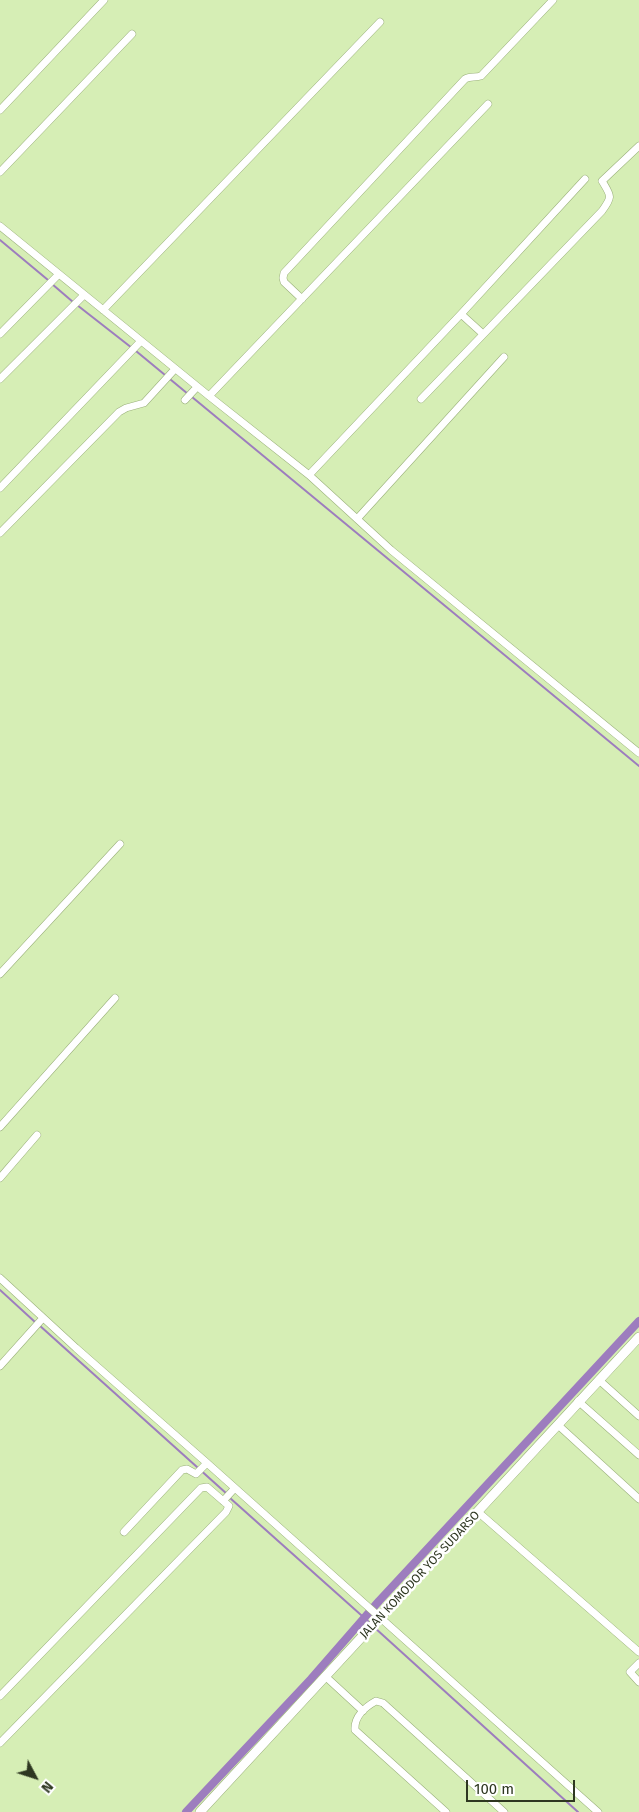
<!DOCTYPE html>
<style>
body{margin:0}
#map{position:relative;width:639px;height:1812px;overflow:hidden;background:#d6eeb5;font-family:"Fira Sans",sans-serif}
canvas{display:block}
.north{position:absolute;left:10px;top:1752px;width:50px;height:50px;-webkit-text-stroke:4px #fff;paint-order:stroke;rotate:130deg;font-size:14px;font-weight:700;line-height:20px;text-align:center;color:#2e3721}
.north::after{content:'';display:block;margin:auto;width:18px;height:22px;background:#2e3721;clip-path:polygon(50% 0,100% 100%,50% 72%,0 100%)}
.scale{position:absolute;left:466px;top:1780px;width:109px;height:22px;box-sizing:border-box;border:2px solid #2e3721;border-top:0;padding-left:6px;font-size:15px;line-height:18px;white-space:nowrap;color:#2e3721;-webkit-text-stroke:4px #fff;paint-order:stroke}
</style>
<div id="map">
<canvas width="639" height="1812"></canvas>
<div class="north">N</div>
<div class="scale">100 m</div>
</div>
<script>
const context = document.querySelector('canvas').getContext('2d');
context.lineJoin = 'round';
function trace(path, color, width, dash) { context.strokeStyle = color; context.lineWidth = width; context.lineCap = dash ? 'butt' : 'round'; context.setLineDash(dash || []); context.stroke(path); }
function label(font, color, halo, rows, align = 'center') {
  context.font = font + ' "Fira Sans",sans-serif'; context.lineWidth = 5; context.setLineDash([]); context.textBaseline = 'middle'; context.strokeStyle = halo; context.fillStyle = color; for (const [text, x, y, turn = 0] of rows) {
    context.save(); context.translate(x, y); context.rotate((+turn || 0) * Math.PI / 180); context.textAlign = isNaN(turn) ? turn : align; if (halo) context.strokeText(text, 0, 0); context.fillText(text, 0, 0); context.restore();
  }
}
trace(new Path2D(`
 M0,240l48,40
 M52,284l21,18
 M77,305l55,43
 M136,351l52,43
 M192,397l447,369
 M0,1290l35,32
 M638,1322h1
 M39,1325l188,169
 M230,1498l140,125
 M375,1628l203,184`), '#9d7dbe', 2);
trace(new Path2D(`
 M186,1812l125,-133 68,-78 260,-280`), '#9d7dbe', 8);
const minor = new Path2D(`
 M0,110l104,-110
 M0,172l132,-138
 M0,226l209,170 100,79 82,75 248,203
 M302,299l-18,-17 -1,-4 1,-5 181,-194c5,-3 10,-1 16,-3l72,-76
 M103,310l277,-288
 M461,314l22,20
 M0,334l59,-60
 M0,379l84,-84
 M209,396l279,-292
 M421,399l181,-188c11,-15 9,-15 0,-30l37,-35
 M185,400l12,-13
 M309,475l152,-161 124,-135
 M0,488l141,-147
 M357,519l147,-162
 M0,533l119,-121 7,-4 18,-5 31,-34
 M0,974l120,-130
 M0,1127l115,-129
 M0,1178l37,-43
 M0,1278l76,70 131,115 391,349
 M0,1366l43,-48
 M599,1380l40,36
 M578,1401l61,54
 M558,1425l81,74
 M223,1501l12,-13
 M478,1512l161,140
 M124,1532l58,-62 5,-1 9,5 11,-11
 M639,1663l-9,9 9,10
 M325,1676l38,35
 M0,1696l201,-208 6,-1 22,19 -3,6 -226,231
 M446,1812l-91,-82c-1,-13 10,-23 21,-29l7,2 121,109`);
const tertiary = new Path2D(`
 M200,1812l439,-475`);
trace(minor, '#9ab07b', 8);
trace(tertiary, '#9ab07b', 10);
trace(minor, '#fff', 7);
trace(tertiary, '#fff', 9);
label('12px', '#2e3721', '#fff', [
 ["JALAN KOMODOR YOS SUDARSO",420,1575,-47]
]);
</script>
